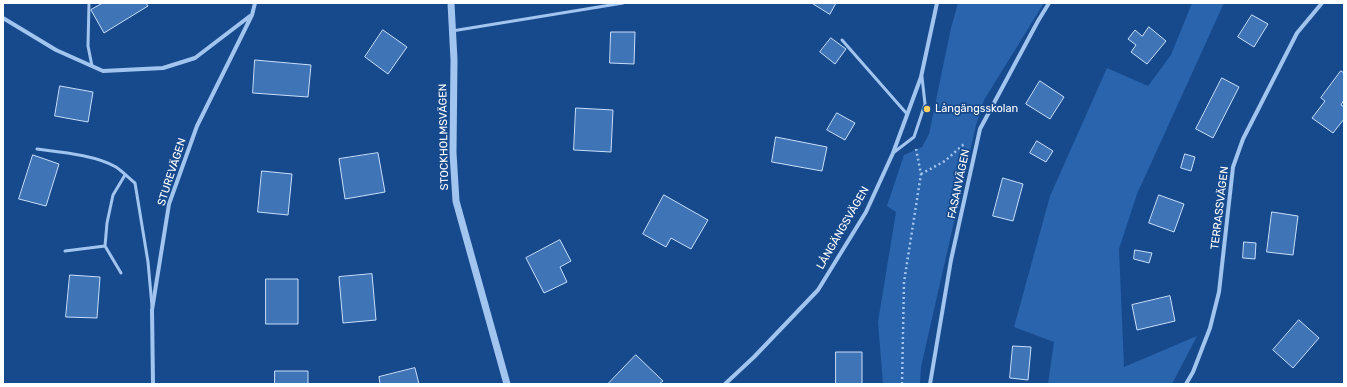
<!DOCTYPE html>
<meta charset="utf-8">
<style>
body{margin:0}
#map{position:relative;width:1347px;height:387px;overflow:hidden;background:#174a8d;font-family:Rubik,sans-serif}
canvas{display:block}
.frame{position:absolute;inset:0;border:4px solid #fff;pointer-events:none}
</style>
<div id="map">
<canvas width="1347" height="387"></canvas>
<div class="frame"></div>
</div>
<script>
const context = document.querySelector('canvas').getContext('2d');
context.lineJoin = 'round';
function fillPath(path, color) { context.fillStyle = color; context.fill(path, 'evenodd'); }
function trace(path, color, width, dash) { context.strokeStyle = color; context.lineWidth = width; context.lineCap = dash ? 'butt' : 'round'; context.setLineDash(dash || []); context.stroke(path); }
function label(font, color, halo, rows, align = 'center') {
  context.font = font + ' Rubik,sans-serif'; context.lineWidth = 3.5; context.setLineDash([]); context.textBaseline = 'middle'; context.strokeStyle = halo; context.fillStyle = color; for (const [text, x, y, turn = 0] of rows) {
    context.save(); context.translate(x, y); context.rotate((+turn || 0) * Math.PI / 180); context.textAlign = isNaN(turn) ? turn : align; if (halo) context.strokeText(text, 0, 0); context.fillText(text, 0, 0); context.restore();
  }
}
fillPath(new Path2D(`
 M958,3h86l-60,97 -8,25 -55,242 -1,17h-37l-5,-62 18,-110 -9,-6 17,-51 18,-8 7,-13 22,-106z
 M1192,3h32l-87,191 -18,55 5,118 73,-31 -25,48h-124l6,-42 -40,-15 36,-131 57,-128 41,18 23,-31z`), '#2964ac');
const building = new Path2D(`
 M103,3h43l2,3 -44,27 -13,-23z
 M812,3h24l-6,11z
 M1252,15l16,9 -14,23 -16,-10z
 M1149,27l17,14 -19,23 -16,-12 5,-7 -8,-6 7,-9 7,6z
 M383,30l24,17 -19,27 -23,-17z
 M611,32h24l-1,32 -24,-1z
 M831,38l15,11 -11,15 -15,-12z
 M255,60l56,5 -3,32 -55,-4z
 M1341,71l3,2v27l-3,5 3,2v12l-11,14 -21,-15 13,-17 -4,-3z
 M1222,78l17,9 -26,51 -17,-9z
 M1040,81l24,16 -14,22 -24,-15z
 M60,86l33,6 -5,30 -33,-6z
 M576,108l37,2 -2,42 -37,-2z
 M837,113l18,10 -10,17 -18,-10z
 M776,137l51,10 -5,24 -50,-9z
 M1037,141l16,10 -7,11 -16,-9z
 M378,153l7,39 -40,7 -6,-40z
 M1185,154l10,3 -4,14 -10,-3z
 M33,155l26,9 -13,42 -27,-7z
 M262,171l30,3 -4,41 -30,-3z
 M1003,178l20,6 -10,37 -20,-5z
 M664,195l44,25 -17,29 -20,-11 -5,9 -23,-13z
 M1159,195l25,9 -10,28 -25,-9z
 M1272,212l26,4 -5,39 -26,-3z
 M560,240l11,21 -11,6 7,15 -23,11 -18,-35z
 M1244,242l12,1 -1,16 -12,-1z
 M1135,250l17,3 -3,10 -15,-4z
 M372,274l4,46 -33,3 -4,-46z
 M70,275l30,2 -3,41 -31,-1z
 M266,279h32v45h-32z
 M1170,296l5,25 -38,9 -5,-25z
 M1299,320l20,18 -26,30 -20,-18z
 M1013,346l18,1 -3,33 -18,-2z
 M836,352h26v32h-26z
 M636,355l27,26 -4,3h-51z
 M415,368l4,16h-39l-1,-7z
 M275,371h33v13h-33z`);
fillPath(building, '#3f74b6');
trace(building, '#c8dffb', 1);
trace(new Path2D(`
 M921,174l24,-13 20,-18
 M902,384l2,-102 17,-108 -5,-25`), '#a2c5ef', 2.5, [2, 3]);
trace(new Path2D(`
 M89,3l-1,43 4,20
 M452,31l171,-28
 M842,40l65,74
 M37,149c23,3 59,6 79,18 7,5 13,11 19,16l13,79 4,44
 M893,153l21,-16 11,-33 -3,-27
 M65,251l40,-5
 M121,273l-16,-27 2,-23 6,-28 12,-20`), '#a2c5ef', 3);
trace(new Path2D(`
 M3,18l53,32 47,21 60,-3 32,-10 55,-42
 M153,384l-1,-74 17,-106 28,-78 55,-111 3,-12
 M725,384l29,-27 64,-67 48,-78 27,-59 28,-76 16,-74
 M930,384l21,-124 29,-131 58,-108 11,-18
 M1186,384l7,-12 17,-44 9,-36 14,-125 10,-28 54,-106 25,-30`), '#a2c5ef', 4);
trace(new Path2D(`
 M451,3l3,57 -1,93 3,48 51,183`), '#a2c5ef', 7);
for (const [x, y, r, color] of [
 [927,109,4,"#ffd160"]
]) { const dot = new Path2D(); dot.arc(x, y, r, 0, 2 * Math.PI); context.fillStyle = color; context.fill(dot); trace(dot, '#174a8d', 1.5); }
label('11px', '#fff', '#174a8d', [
 ["Långängsskolan",935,109]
], 'left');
label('11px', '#fff', '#174a8d', [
 ["STOCKHOLMSVÄGEN",444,137,-91],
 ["STUREVÄGEN",172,172,-72],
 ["FASANVÄGEN",959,184,-78],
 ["TERRASSVÄGEN",1220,208,-83],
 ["LÅNGÄNGSVÄGEN",843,228,-60]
]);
</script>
